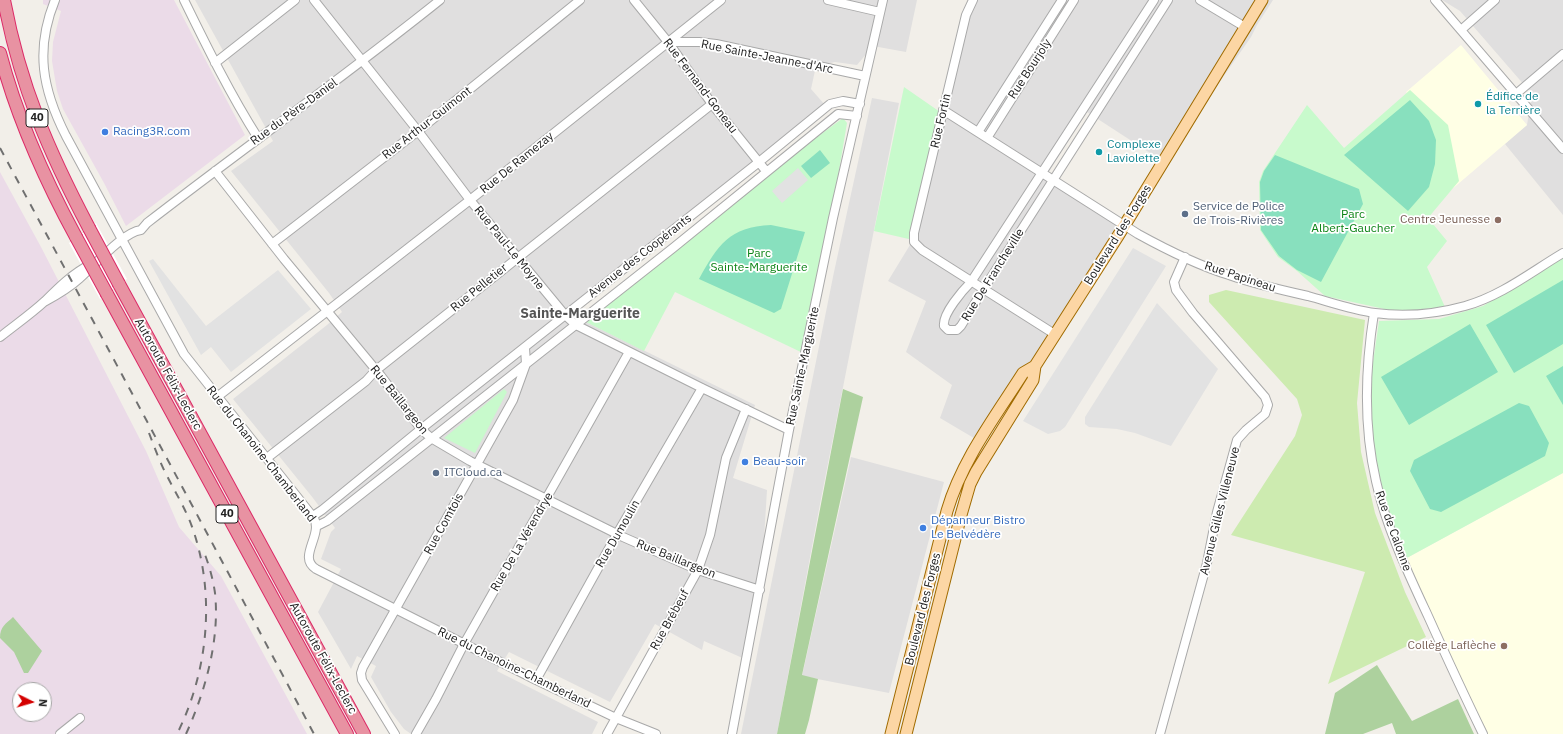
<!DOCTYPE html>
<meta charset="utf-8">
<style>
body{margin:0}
#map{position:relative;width:1563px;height:734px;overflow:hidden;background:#f2efe9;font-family:"IBM Plex Sans",sans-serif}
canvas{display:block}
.north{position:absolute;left:12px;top:682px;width:40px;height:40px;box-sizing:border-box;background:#fff;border:1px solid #a7a7a7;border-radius:50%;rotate:95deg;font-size:11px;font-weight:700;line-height:16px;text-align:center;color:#222}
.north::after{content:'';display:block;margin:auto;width:14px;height:18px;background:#d40000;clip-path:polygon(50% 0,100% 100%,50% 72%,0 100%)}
</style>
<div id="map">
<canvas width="1563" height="734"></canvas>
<div class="north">N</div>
</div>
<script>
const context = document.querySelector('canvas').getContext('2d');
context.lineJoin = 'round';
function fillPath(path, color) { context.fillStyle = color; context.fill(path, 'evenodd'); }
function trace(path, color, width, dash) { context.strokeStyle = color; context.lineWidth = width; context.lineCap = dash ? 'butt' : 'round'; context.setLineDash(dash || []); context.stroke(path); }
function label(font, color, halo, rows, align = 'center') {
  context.font = font + ' "IBM Plex Sans",sans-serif'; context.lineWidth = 3.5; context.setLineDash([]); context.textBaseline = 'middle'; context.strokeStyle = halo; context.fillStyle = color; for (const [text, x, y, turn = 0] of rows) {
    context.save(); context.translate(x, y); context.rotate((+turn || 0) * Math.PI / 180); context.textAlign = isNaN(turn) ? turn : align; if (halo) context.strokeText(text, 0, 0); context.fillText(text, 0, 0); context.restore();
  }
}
fillPath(new Path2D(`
 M195,0h722l-11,52 -33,-6 -16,19 -22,-3 -19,4 -5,23 14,16 -255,205 12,10 173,85 -22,73 34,12 -6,98 -14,72 -43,-19 -2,9 -47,-26 -45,78 -101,-50 -12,19 101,51 -6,12h-181l-7,-5 -13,-17 -20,-35 5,-11 -19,-10 -6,13 -33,-57 23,-43 -20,-10 10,-27 4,-4 -22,-30 -80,-99 94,-74 15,-13 -13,-19 -98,-122 42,-30z
 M967,0h306l-16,25 -6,12 -87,125 -77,-50 -42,66 80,47 -141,219 -44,-26 12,-33 -46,-33 20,-51 -38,-20 25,-41 30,-126 31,-110z
 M1442,0h121v215l-58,-71 22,-19 5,-31 -72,-83z
 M872,98l27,5 -79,401 -43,230h-36l93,-462z
 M851,457l93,25 -55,211 -87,-17z`), '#e0dfdf');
fillPath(new Path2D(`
 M43,0h131l71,135 -119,91 -22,-43 -41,-74 -6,-18 -5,-30 1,-19 8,-31 -18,-7z
 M0,172l41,75 105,204 33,76 42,49 86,158h-307zM20,690h24v24h-24z`), '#ebdbe8');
fillPath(new Path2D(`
 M1461,45l66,80 -118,101 23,-108 -26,-26z
 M1563,473v261h-80l-78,-175z`), '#ffffe5');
fillPath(new Path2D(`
 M1226,290l139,30 -8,83 4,49 14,61 30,79 21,45 -98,47 37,-112 -134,-37 64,-99 7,-21 -5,-16 -88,-97v-7z`), '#cdebb0');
fillPath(new Path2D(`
 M843,389l20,8 -61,278 16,4 -9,41 -4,14h-28z
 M13,617l29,34 -14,22h-4l-10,-21 -14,-14c0,-12 6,-14 13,-21z
 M1377,665l35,56 46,-22 16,35h-78l-4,-11 -29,11h-38l10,-41z`), '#add19e');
fillPath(new Path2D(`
 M904,87l39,27 -30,126 -39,-9z
 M1410,90l38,35 11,56 -31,37 19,23 -20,26 18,40 -47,5 -73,-16 -28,-25 -19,-14 -18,-27 -1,-48 4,-11 44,-66 37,43z
 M843,118l4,5 -29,173 -13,58 -130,-62 -31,59 -62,-31 186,-147z
 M1563,256v217l-158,86 -23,-47 -10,-56 -4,-59 11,-76 60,-2 44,-13z
 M504,389l3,3 -32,61 -31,-15z`), '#c8facc');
fillPath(new Path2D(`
 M1410,100l19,21 7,19 -1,24 -6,23 -21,24 -64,-56z
 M820,150l10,13 -19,15 -10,-12z
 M1275,155l84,34 4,15 -42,78 -24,-12 -18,-14 -18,-26 -1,-48 4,-11z
 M771,225l34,7 -24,77 -7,4 -75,-34c19,-34 30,-52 72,-54z
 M1563,280v64l-49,29 -28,-48z
 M1470,324l28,48 -89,53 -28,-48z
 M1563,366v39l-17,-29z
 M1519,403l10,3 20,37 -4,13 -104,56 -11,-3 -20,-38 4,-11z`), '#88e0be');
fillPath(new Path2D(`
 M798,168l10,12 -26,23 -10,-12z
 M1133,248l33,18 -101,161 -5,4 -12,3 -25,-13z
 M153,259l53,67 72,-56 33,39 -80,63 -20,-25 -10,8 -52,-94z
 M1157,303l61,66 -47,77 -36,-13 -18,-4 -28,-2 -4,-3v-7z`), '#e2e2e2');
fillPath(new Path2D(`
 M96,223l31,56 -27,20 -31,-56z`), '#fff');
const minor = new Path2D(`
 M55,0c-20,49 -13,89 11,136l118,218 130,164c9,18 -17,39 2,51l220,111 80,38 40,16
 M184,0c23,47 46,94 74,138
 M314,0l104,131 52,69 95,115 11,10 126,63 87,42
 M634,0l34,42 44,62 54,67
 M828,0l52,12
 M973,0l-7,15 -52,218v9l8,8 134,85
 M1154,0l-183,282c-8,8 -29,32 -27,44l4,4h9l4,-4 22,-36 185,-290
 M1200,0l45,27
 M1435,0l128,149
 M1461,30l34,-30
 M668,42h31l17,2 149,32
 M215,63l80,-63
 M1516,94l47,-40
 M943,110l195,124c29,16 59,31 91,41 25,9 52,15 79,21 22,6 44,14 67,17 30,4 61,1 90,-7 36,-10 66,-34 98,-53
 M978,132l84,-132
 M987,138l87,-138
 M215,171l69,88 97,117 40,53 10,9 39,23 153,76 75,33 62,20
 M272,244l146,-113 162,-131
 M44,302c13,-7 25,-14 36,-24 14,-12 43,-46 61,-48l6,-7c97,-75 197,-146 293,-223
 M1374,313c-9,56 -11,112 2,168 10,46 32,92 52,135 18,40 36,79 55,118
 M0,337c15,-12 31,-23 45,-36 14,-14 27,-27 46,-37
 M217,397l253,-197 251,-200
 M267,458l99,-77 9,-10 337,-267
 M313,516l9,-6 99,-81 338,-267 71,-58 13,-3 17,3
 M317,526l10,-5 346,-273 165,-134 19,2
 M536,680l81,-146 85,-146
 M60,734l20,-16
 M395,734l-33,-54 -1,-7 2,-6 150,-267 13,-36 -1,-16
 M416,734l20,-35 28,-55 165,-292
 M607,734l91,-164 12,-35 16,-77 20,-49
 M732,734l57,-304 44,-212 50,-218
 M1160,734l47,-171 10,-51 20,-72 9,-10 19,-16 3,-9 -3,-8 -72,-84 -17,-23 -2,-8 11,-25`);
const major = new Path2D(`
 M891,734l56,-223c15,-51 48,-94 76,-138l12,-7
 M906,734l55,-219 9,-31 6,-12 57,-92 2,-14 83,-130 144,-236`);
const highway = new Path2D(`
 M4,0c16,86 45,152 85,228
 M0,53c17,65 44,125 76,184
 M119,284l245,450
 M107,294l240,440`);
trace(minor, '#a9a9a9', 10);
trace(major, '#a06b00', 13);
trace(highway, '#dc2a67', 14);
trace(minor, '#fff', 8);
trace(major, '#fcd6a4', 11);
trace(highway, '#e892a2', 12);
trace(new Path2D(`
 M0,148c105,195 210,390 314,586
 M149,433c5,13 10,27 16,39 9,18 19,34 26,52 25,67 18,146 -14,210
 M186,734c19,-42 34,-94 29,-141 -2,-14 -6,-28 -11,-41`), '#707070', 2, [8, 8]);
const highwayBridge = new Path2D(`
 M89,228l30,56
 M76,237l31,57`);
trace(highwayBridge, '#dc2a67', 14, []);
trace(highwayBridge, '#e892a2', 12);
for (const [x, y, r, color] of [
 [1478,104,4,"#0f9aa8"],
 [105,132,4,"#3f7fe0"],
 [1099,152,4,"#0f9aa8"],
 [1185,214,4,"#5c6f8a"],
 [1498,220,4,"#8d6e63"],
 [745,462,4,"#3f7fe0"],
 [436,473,4,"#5c6f8a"],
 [923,528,4,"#3f7fe0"],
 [1504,646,4,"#8d6e63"]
]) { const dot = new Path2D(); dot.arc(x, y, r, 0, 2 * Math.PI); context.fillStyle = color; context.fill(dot); trace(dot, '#fff', 1.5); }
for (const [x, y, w] of [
 [37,118,22],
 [227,514,22]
]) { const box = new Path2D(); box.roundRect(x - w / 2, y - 9, w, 18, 3); context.fillStyle = '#fff'; context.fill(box); trace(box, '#222', 1); }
label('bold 11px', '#222', null, [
 ["40",37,118],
 ["40",227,514]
]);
label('12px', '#222', '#fff', [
 ["Rue Sainte-Jeanne-d'Arc",767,57,11],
 ["Rue Bourjoly",1030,69,-57],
 ["Rue Fernand-Goneau",700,86,53],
 ["Rue du Père-Daniel",294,112,-36],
 ["Rue Fortin",941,121,-77],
 ["Rue Arthur-Guimont",427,123,-38],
 ["Rue De Ramezay",517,163,-39],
 ["Boulevard des Forges",1118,235,-58],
 ["Rue Paul-Le Moyne",509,248,51],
 ["Avenue des Coopérants",640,256,-38],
 ["Rue De Francheville",993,275,-58],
 ["Rue Papineau",1240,277,18],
 ["Rue Pelletier",479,288,-39],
 ["Rue Sainte-Marguerite",803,366,-78],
 ["Autoroute Félix-Leclerc",168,374,61],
 ["Rue Baillargeon",399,400,51],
 ["Rue du Chanoine-Chamberland",261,454,52],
 ["Avenue Gilles Villeneuve",1220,511,-76],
 ["Rue Comtois",444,524,-61],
 ["Rue de Calonne",1393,531,70],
 ["Rue Dumoulin",618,534,-60],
 ["Rue De La Vérendrye",522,542,-60],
 ["Rue Baillargeon",676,559,22],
 ["Boulevard des Forges",923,609,-76],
 ["Rue Brébeuf",670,620,-61],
 ["Autoroute Félix-Leclerc",323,658,61],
 ["Rue du Chanoine-Chamberland",514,668,26]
]);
label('12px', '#0d838f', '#fff', [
 ["Édifice de",1486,97],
 ["la Terrière",1486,111],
 ["Complexe",1107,145],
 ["Laviolette",1107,159]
], 'left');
label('12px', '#366cbe', '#fff', [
 ["Racing3R.com",113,132],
 ["Beau-soir",753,462],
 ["Dépanneur Bistro",931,521],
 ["Le Belvédère",931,535]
], 'left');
label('12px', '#4e5e75', '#fff', [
 ["Service de Police",1193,207],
 ["de Trois-Rivières",1193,221],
 ["ITCloud.ca",444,473]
], 'left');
label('12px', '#0c8416', '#fff', [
 ["Parc",1353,215],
 ["Albert-Gaucher",1353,229],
 ["Parc",759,254],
 ["Sainte-Marguerite",759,268]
]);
label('12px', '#785e54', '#fff', [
 ["Centre Jeunesse",1490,220],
 ["Collège Laflèche",1496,646]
], 'right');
label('bold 14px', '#555', '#fff', [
 ["Sainte-Marguerite",580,314]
]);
</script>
